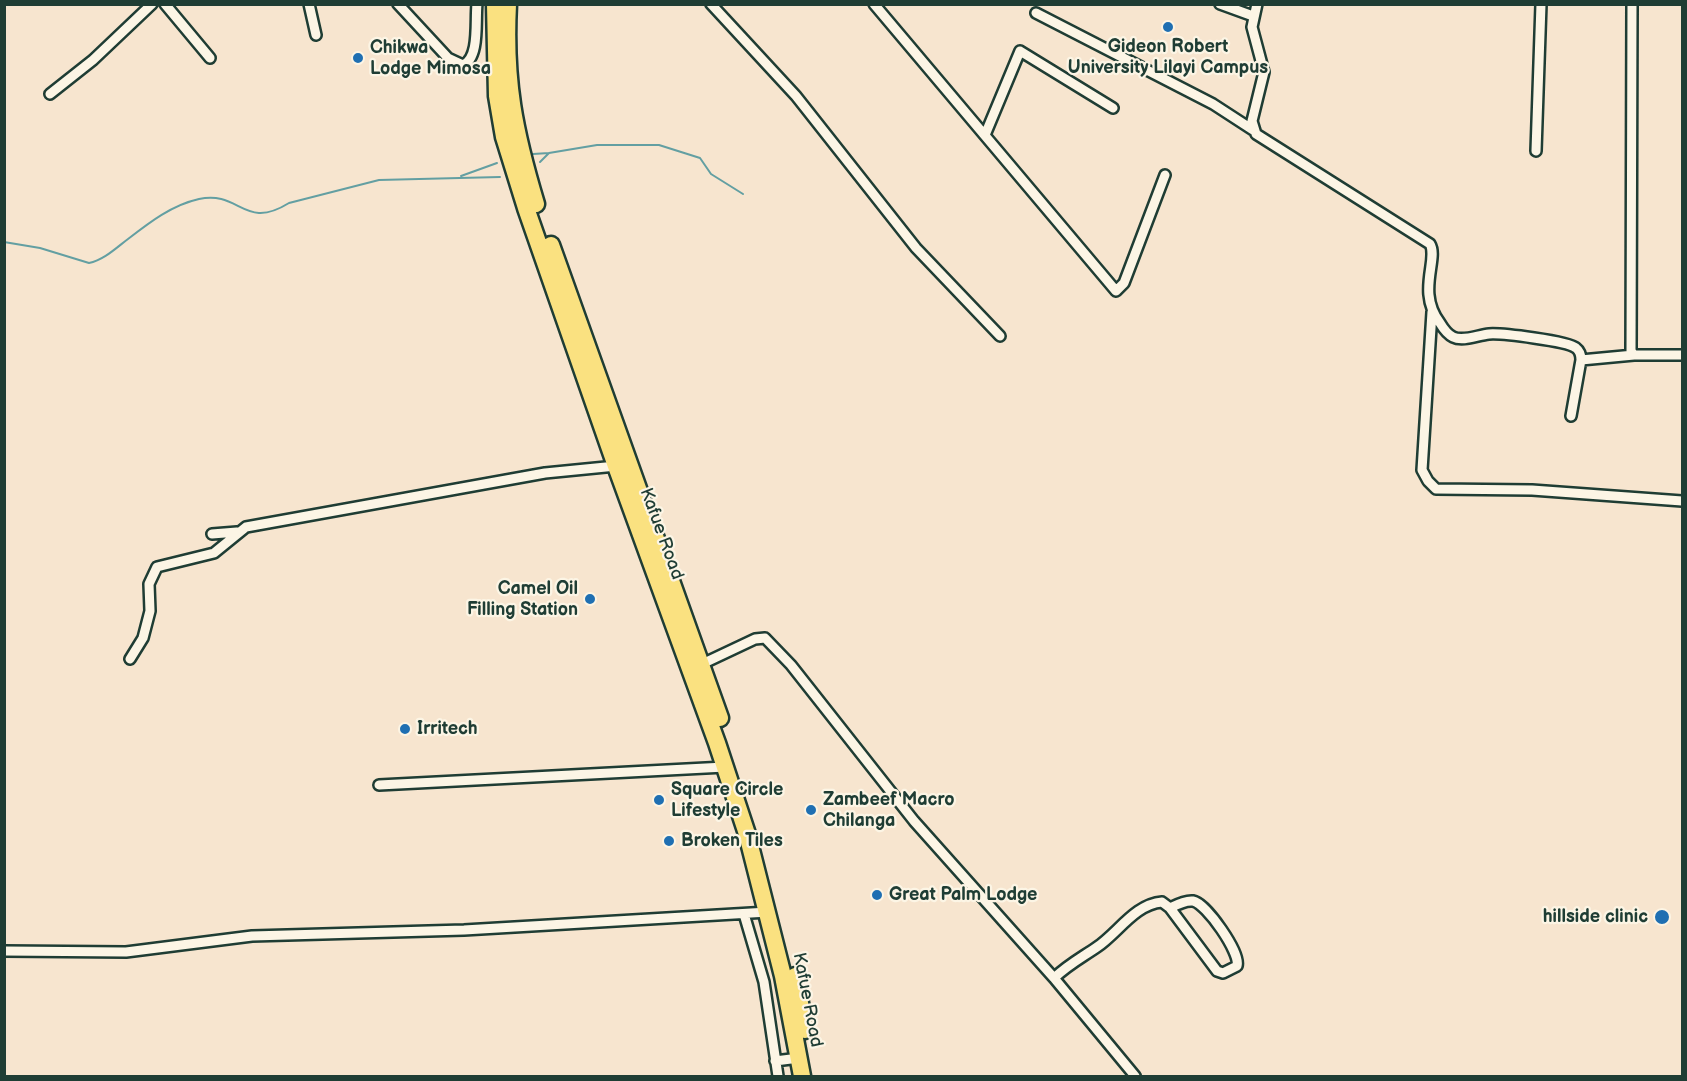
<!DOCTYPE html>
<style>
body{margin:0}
#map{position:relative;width:1687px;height:1081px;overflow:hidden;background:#f7e5cf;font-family:"Balsamiq Sans",sans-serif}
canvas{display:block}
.frame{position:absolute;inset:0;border:6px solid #1f3d34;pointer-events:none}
</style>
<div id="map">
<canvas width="1687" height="1081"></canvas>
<div class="frame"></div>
</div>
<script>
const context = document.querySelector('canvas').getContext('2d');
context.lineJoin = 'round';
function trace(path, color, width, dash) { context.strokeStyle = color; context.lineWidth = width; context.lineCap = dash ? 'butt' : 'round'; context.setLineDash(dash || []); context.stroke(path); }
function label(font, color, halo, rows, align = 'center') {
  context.font = font + ' "Balsamiq Sans",sans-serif'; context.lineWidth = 4.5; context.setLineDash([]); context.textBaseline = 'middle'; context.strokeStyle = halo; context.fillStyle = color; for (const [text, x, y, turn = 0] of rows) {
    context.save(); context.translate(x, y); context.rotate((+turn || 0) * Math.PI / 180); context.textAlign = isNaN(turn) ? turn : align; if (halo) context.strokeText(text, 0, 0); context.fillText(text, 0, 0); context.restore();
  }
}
trace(new Path2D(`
 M533,154l16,-1
 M540,162l9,-9 48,-8h62l41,13 11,16 32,20
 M461,176l36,-13
 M4,242l36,6 49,15c15,-3 27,-15 39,-24 22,-17 44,-34 71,-40 41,-9 45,32 90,4l90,-23 121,-3`), '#639fa2', 2);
const street = new Path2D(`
 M165,4l45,54
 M309,4l7,31
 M398,4l50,54 15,7c17,-7 12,-44 14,-61
 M711,4l85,92 120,152 84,88
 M874,4l242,287 8,-8 41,-108
 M1220,4l33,12
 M1257,4l-5,23 12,45 -12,49 4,13 174,110c9,15 -14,48 10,79 3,5 7,11 13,14 10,5 25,-2 36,-3 12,-1 79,7 87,14 4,3 5,7 5,12l-10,56
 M1632,4l-1,347 3,4h48
 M1036,13l177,91 40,26
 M50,94l43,-34 59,-56
 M985,135l35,-84 93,57
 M1536,151l5,-147
 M1432,312l-10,158 6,11 8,8 96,1 150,11
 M1581,360l53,-5
 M212,534l25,-2
 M130,659l13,-21 7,-27 -1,-27 8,-17 57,-14 32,-26 299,-54 71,-7
 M702,664l53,-25 10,-1 26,27 123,156 140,157 81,98
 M379,785l346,-18
 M744,914l20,68 14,94
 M4,951l122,1 126,-16 212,-6 304,-18
 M1054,978c15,-14 27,-20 43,-31 21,-14 38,-43 65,-45l8,6 47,63 6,2 14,-7c4,-13 -31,-63 -44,-65 -8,-1 -17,4 -23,7
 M775,1061l24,-3`);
const highway = new Path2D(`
 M495,4l2,92 7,41 22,71 90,258 101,277 30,91 36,142 19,100
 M508,4c-4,77 6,127 28,200
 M551,245l169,473
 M795,976l10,54`);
trace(street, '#1f3d34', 14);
trace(highway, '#1f3d34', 21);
trace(street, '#fcf5e5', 9);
trace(highway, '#fae180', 16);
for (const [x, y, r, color] of [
 [1168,27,6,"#1f6fb2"],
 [358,58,6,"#1f6fb2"],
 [590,599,6,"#1f6fb2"],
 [405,729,6,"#1f6fb2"],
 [659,800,6,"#1f6fb2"],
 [811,810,6,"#1f6fb2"],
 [669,841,6,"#1f6fb2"],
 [877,895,6,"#1f6fb2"],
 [1662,917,8,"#1f6fb2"]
]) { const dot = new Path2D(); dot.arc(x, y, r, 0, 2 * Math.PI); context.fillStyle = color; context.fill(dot); trace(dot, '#fcf5e5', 2); }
label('bold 18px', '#1f3d34', '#fcf5e5', [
 ["Gideon Robert",1168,47,"center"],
 ["University Lilayi Campus",1168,68,"center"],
 ["Chikwa",370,48],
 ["Lodge Mimosa",370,69],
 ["Camel Oil",578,589,"right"],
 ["Filling Station",578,610,"right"],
 ["Irritech",417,729],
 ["Square Circle",671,790],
 ["Lifestyle",671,811],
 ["Zambeef Macro",823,800],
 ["Chilanga",823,821],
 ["Broken Tiles",681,841],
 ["Great Palm Lodge",889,895],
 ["hillside clinic",1648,917,"right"]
], 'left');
label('18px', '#1f3d34', '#fcf5e5', [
 ["Kafue Road",661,534,70],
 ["Kafue Road",807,1000,79]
]);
</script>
